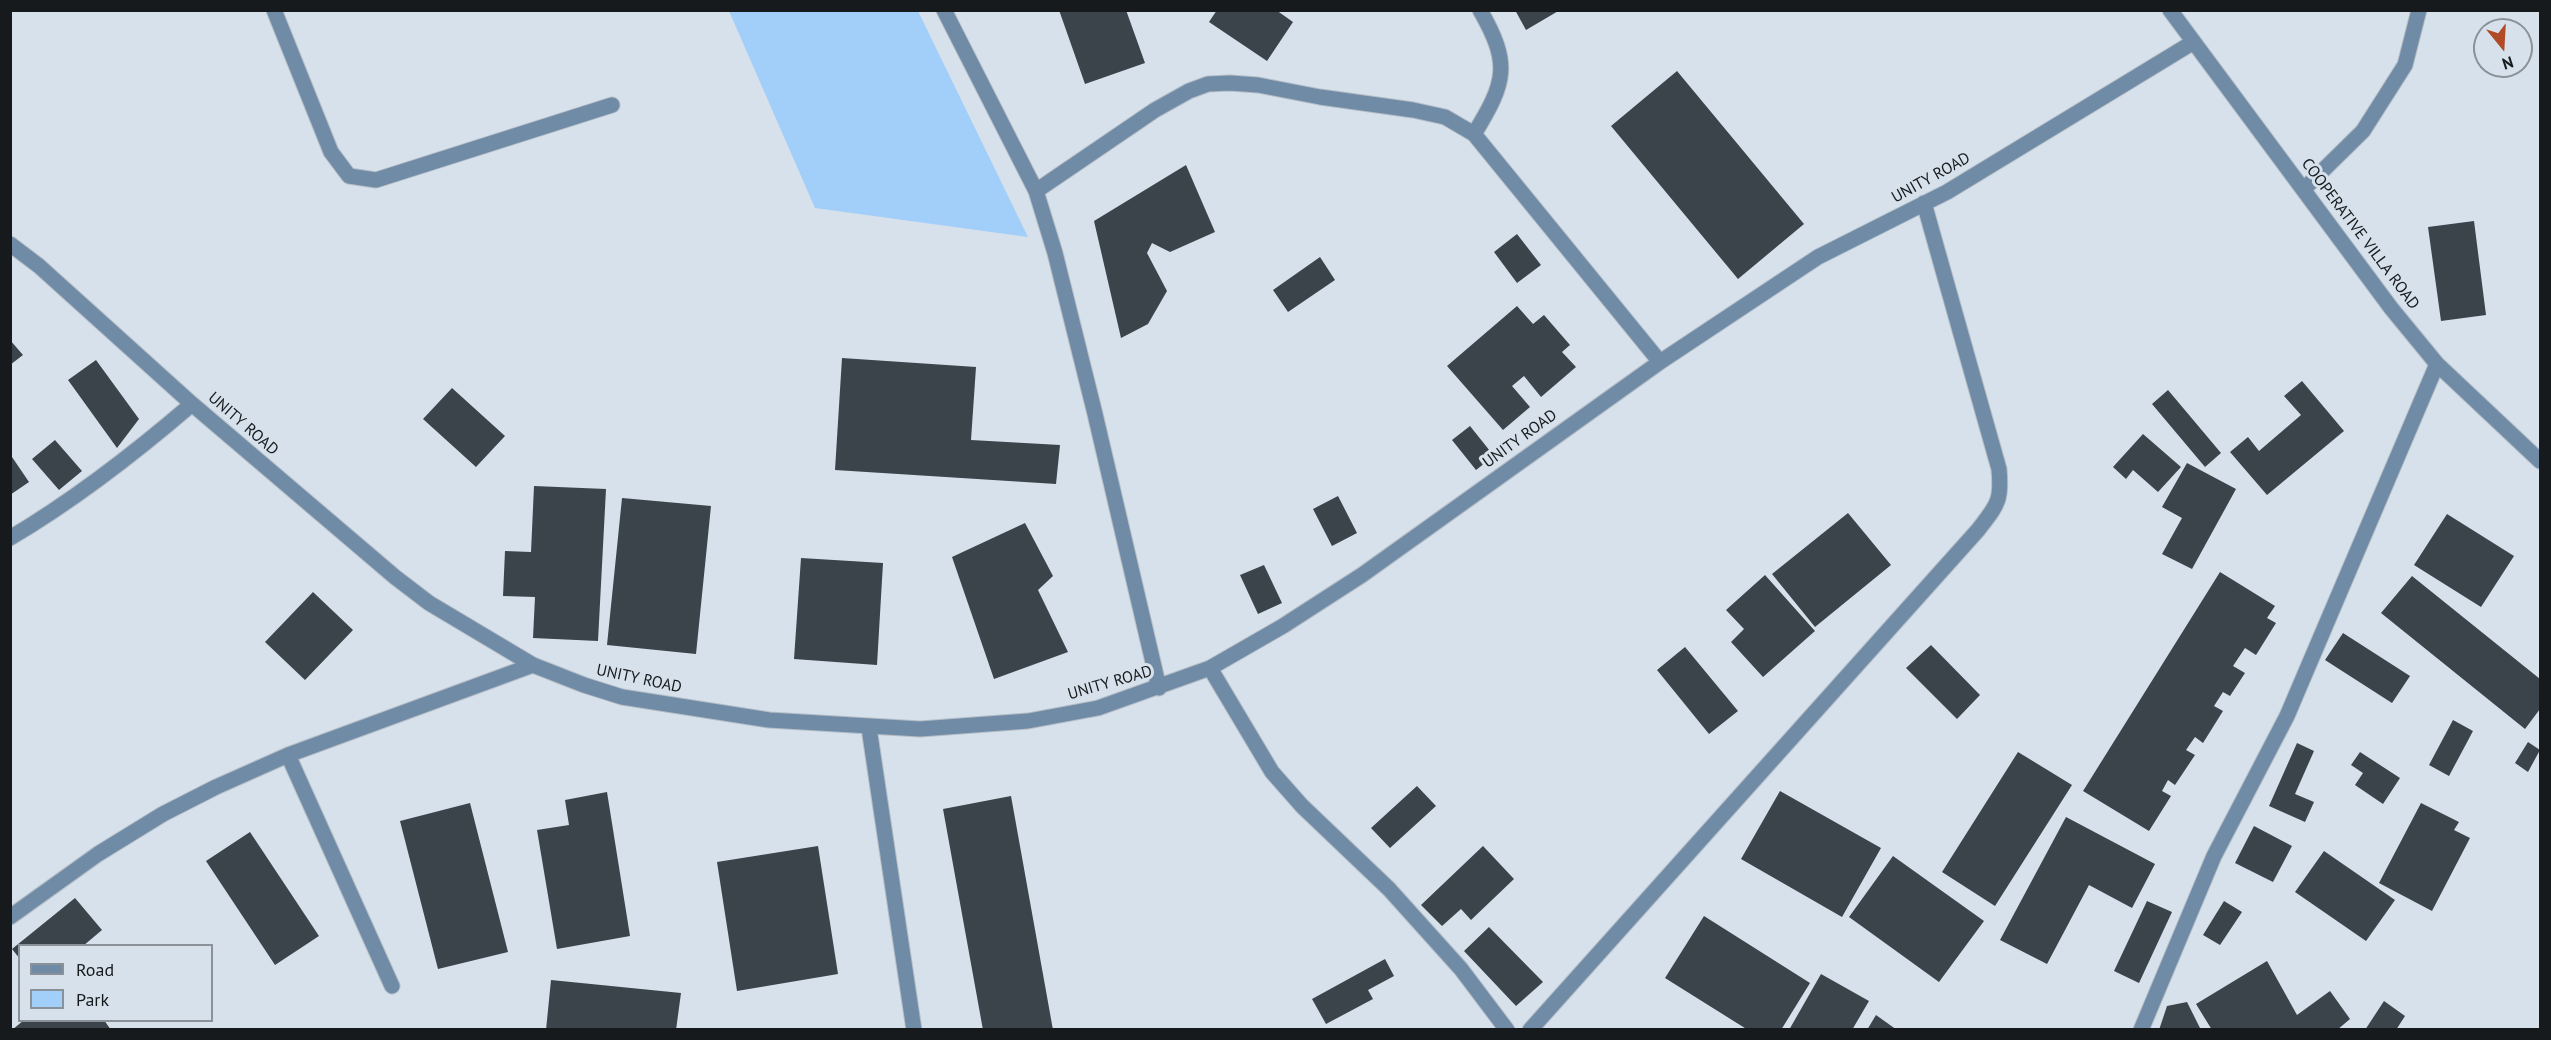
<!DOCTYPE html>
<style>
body{margin:0}
#map{position:relative;width:2551px;height:1040px;overflow:hidden;background:#d7e1eb;font-family:"PT Sans",sans-serif}
canvas{display:block}
.frame{position:absolute;inset:0;border:12px solid #161a1d;pointer-events:none}
.legend{position:absolute;left:18px;top:944px;width:195px;height:78px;box-sizing:border-box;background:#d7e1eb;border:2px solid #8a9199;margin:0;padding:8px 10px;list-style:none;font-size:18px;color:#161a1d}
.legend li{display:flex;align-items:center;gap:12px;height:30px}
.legend b{width:30px;border:2px solid #8a9199}
.north{position:absolute;left:2473px;top:18px;width:60px;height:60px;box-sizing:border-box;background:#d7e1eb;border:2px solid #8a9199;border-radius:50%;rotate:162deg;font-size:16px;font-weight:700;line-height:24px;text-align:center;color:#161a1d}
.north::after{content:'';display:block;margin:auto;width:21px;height:27px;background:#b14a27;clip-path:polygon(50% 0,100% 100%,50% 72%,0 100%)}
</style>
<div id="map">
<canvas width="2551" height="1040"></canvas>
<div class="frame"></div>
<ul class="legend">
<li><b style="height:8px;background:#708ba6"></b>Road</li>
<li><b style="height:16px;background:#a2cefa"></b>Park</li>
</ul>
<div class="north">N</div>
</div>
<script>
const context = document.querySelector('canvas').getContext('2d');
context.lineJoin = 'round';
function fillPath(path, color) { context.fillStyle = color; context.fill(path, 'evenodd'); }
function trace(path, color, width, dash) { context.strokeStyle = color; context.lineWidth = width; context.lineCap = dash ? 'butt' : 'round'; context.setLineDash(dash || []); context.stroke(path); }
function label(font, color, halo, rows, align = 'center') {
  context.font = font + ' "PT Sans",sans-serif'; context.lineWidth = 6; context.setLineDash([]); context.textBaseline = 'middle'; context.strokeStyle = halo; context.fillStyle = color; for (const [text, x, y, turn = 0] of rows) {
    context.save(); context.translate(x, y); context.rotate((+turn || 0) * Math.PI / 180); context.textAlign = isNaN(turn) ? turn : align; if (halo) context.strokeText(text, 0, 0); context.fillText(text, 0, 0); context.restore();
  }
}
fillPath(new Path2D(`
 M729,11h189l110,226 -213,-29z`), '#a2cefa');
fillPath(new Path2D(`
 M1059,10h67l19,53 -60,21z
 M1217,10h59l17,12 -26,39 -58,-39z
 M1515,10h45l-34,20z
 M1677,71l127,153 -66,55 -127,-153z
 M1186,165l29,67 -45,20 -18,-9 -5,10 20,38 -19,33 -27,14 -27,-117z
 M2474,221l12,94 -45,6 -13,-94z
 M1517,234l24,31 -24,18 -23,-31z
 M1320,257l15,23 -47,32 -15,-22z
 M1517,306l16,18 11,-9 26,30 -8,7 14,15 -35,30 -17,-21 -12,10 18,21 -27,23 -56,-64z
 M10,340l13,15 -13,10z
 M842,358l134,9 -5,73 89,5 -4,39 -221,-14z
 M96,360l43,59 -22,29 -49,-68z
 M2302,381l42,50 -77,64 -37,-43 18,-15 11,14 42,-36 -17,-19z
 M452,388l53,48 -29,31 -53,-48z
 M2168,390l53,63 -16,14 -53,-63z
 M1470,426l24,30 -18,14 -24,-30z
 M2143,434l38,33 -23,25 -25,-22 -7,9 -13,-12z
 M55,440l27,31 -23,19 -27,-31z
 M10,454l19,28 -19,13z
 M2187,463l49,26 -44,80 -30,-15 20,-36 -20,-11z
 M534,486l72,3 -8,152 -65,-3 2,-41 -32,-1 2,-45 26,1z
 M1338,496l19,37 -25,13 -19,-37z
 M622,498l89,8 -15,148 -89,-9z
 M1848,513l43,52 -76,62 -43,-53z
 M2447,514l67,42 -33,51 -67,-42z
 M1025,523l28,53 -15,14 30,62 -74,27 -42,-122z
 M801,558l82,5 -6,102 -83,-6z
 M1264,565l18,38 -24,11 -18,-39z
 M2220,572l55,34 -8,12 9,5 -20,32 -11,-7 -12,18 12,7 -15,23 -7,-4 -9,14 9,5 -20,32 -8,-6 -9,13 9,5 -20,30 -7,-5 -6,11 9,5 -22,35 -66,-40z
 M1765,575l50,56 -52,46 -32,-35 13,-13 -18,-19z
 M2412,576l128,103v30l-15,20 -144,-116z
 M313,592l40,38 -48,50 -40,-38z
 M2343,633l67,43 -18,27 -67,-43z
 M1931,645l49,50 -23,24 -51,-51z
 M1685,647l53,64 -29,23 -52,-64z
 M2453,720l20,11 -24,45 -20,-11z
 M2528,742l12,8 -12,22 -13,-9z
 M2297,743l17,8 -19,43 19,8 -9,20 -36,-16z
 M2018,752l54,33 -77,121 -53,-34z
 M2360,752l40,26 -17,26 -28,-19 8,-12 -12,-8z
 M1417,786l19,20 -46,42 -19,-20z
 M1780,791l101,57 -39,69 -101,-58z
 M607,792l23,144 -73,13 -20,-119 32,-5 -4,-25z
 M1011,796l42,234h-70l-40,-221z
 M470,803l38,149 -70,17 -38,-148z
 M2421,803l38,19 -5,8 16,8 -38,73 -53,-28z
 M2066,817l89,47 -23,44 -43,-23 -42,79 -47,-24z
 M2254,826l38,20 -19,36 -38,-19z
 M250,832l69,104 -44,29 -69,-104z
 M818,846l20,128 -101,17 -20,-129z
 M1483,846l31,33 -43,41 -10,-11 -19,17 -21,-21z
 M2324,851l71,49 -29,41 -71,-49z
 M1893,856l91,65 -45,61 -90,-65z
 M75,898l27,32 -19,16h-63v13l-8,-10z
 M2147,901l25,11 -33,71 -25,-12z
 M2224,901l18,11 -22,33 -17,-10z
 M1704,916l106,67 -29,47h-33l-83,-52z
 M1489,927l54,55 -27,24 -52,-55z
 M1385,959l9,17 -26,14 5,9 -47,25 -14,-25z
 M2267,961l30,54 33,-24 20,28 -13,11h-125l-16,-26z
 M1821,974l48,27 -17,29h-63z
 M551,980l130,13 -5,37h-130z
 M2384,1001l21,15 -9,14h-31z
 M2187,1002l14,28h-42l8,-24z
 M1876,1015l21,15h-30z
 M24,1020h80l7,10h-99z`), '#3b434b');
const service = new Path2D(`
 M274,10l57,142 18,24 27,4 236,-75`);
const minor = new Path2D(`
 M944,10l92,181 19,62 40,161 64,274
 M2170,10l221,298 46,56 103,97
 M1474,134c32,-52 37,-70 6,-124
 M2304,189l59,-58 42,-66 14,-55
 M1036,191l119,-81 34,-19 19,-7 22,-1 28,2 62,12 93,13 32,7 29,17 186,228
 M10,244l29,22 153,138 203,173 34,26 104,62 51,20 38,12 147,23 151,9 108,-8 70,-13 112,-40 73,-42 79,-51 298,-213 158,-105 129,-65 245,-149
 M10,538c66,-39 125,-85 182,-134
 M1210,668l62,104 30,34 87,83 72,80 46,61
 M869,728l45,302
 M288,755l104,231
 M10,917l88,-63 65,-40 53,-27 72,-32 245,-90
 M1530,1030l448,-500c19,-25 24,-28 21,-61l-75,-266
 M2141,1030l73,-174 73,-140 150,-352`);
trace(service, '#b4bdc6', 17);
trace(minor, '#b4bdc6', 17);
trace(service, '#708ba6', 15);
trace(minor, '#708ba6', 15);
label('16px', '#161a1d', '#d7e1eb', [
 ["UNITY ROAD",1931,178,-29],
 ["COOPERATIVE VILLA ROAD",2360,234,53],
 ["UNITY ROAD",243,424,41],
 ["UNITY ROAD",1520,439,-36],
 ["UNITY ROAD",639,679,12],
 ["UNITY ROAD",1110,683,-16]
]);
</script>
